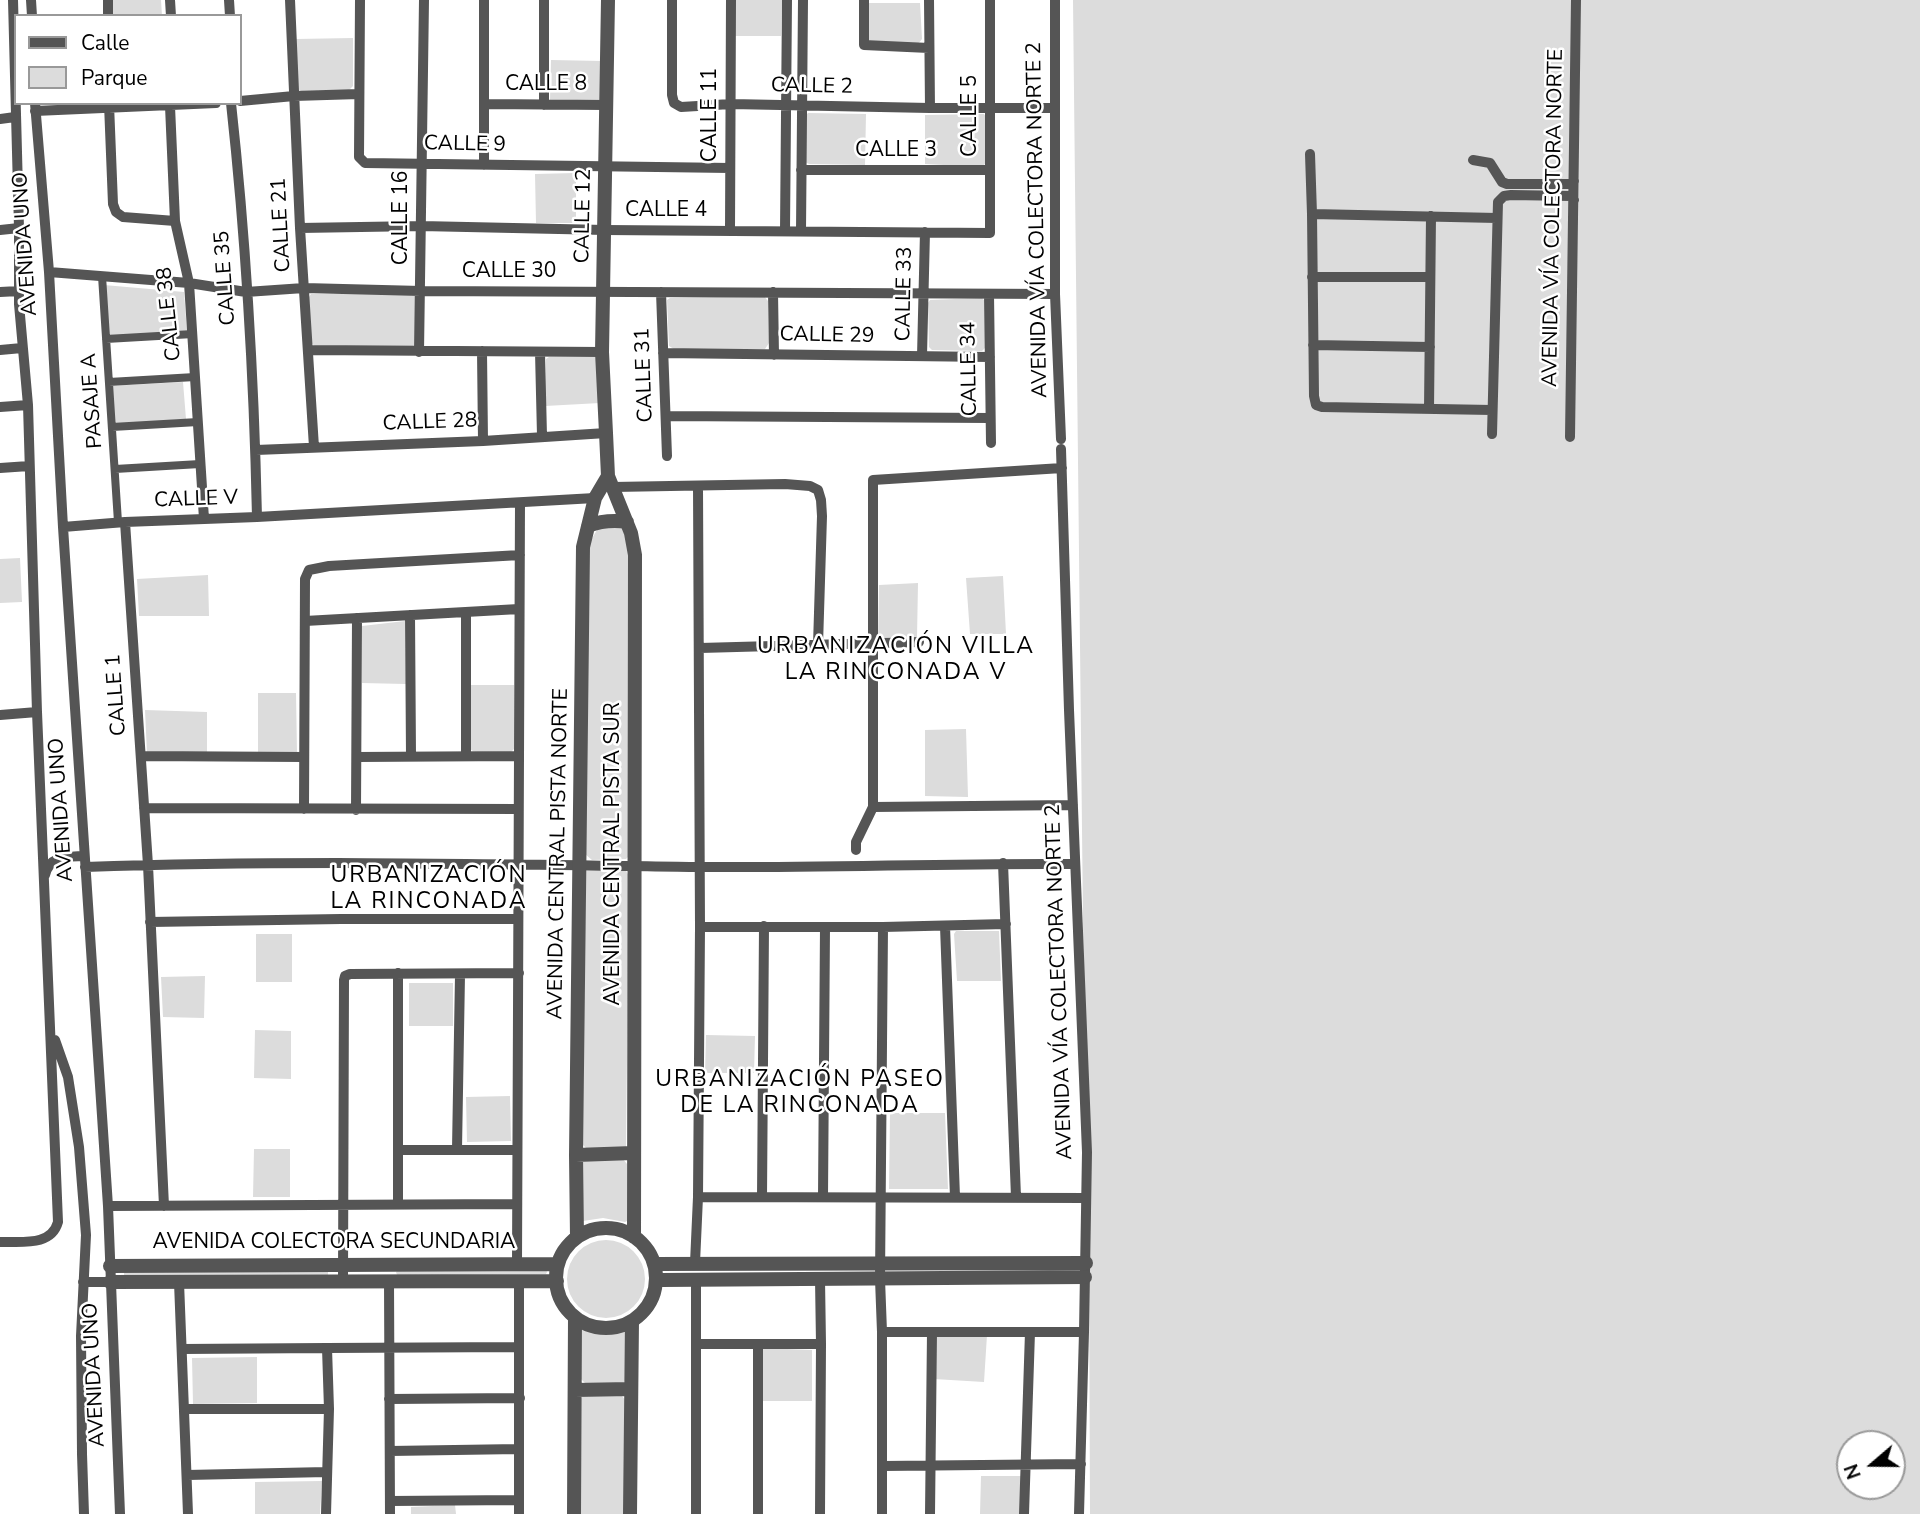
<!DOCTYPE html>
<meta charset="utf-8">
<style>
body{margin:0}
#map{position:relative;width:1920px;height:1514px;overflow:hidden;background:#fff;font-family:"Nunito Sans",sans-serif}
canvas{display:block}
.legend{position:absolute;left:14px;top:14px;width:228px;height:91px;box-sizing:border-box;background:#fff;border:2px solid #999;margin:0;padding:9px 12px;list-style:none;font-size:21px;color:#000}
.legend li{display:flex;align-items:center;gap:14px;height:35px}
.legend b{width:35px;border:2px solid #999}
.north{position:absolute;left:1836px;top:1430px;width:70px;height:70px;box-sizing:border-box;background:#fff;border:2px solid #999;border-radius:50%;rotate:250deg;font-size:19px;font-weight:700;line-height:28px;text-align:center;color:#000}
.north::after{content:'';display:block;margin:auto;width:24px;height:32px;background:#000;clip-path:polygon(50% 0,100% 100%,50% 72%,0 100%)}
</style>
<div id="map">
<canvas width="1920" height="1514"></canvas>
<ul class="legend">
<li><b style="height:9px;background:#555"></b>Calle</li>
<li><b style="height:19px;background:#dcdcdc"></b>Parque</li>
</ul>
<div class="north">N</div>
</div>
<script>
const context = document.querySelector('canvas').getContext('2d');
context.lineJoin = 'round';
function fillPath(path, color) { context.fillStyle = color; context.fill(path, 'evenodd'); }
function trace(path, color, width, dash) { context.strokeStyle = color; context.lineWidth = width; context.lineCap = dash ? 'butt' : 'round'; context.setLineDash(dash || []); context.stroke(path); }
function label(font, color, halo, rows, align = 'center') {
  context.font = font + ' "Nunito Sans",sans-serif'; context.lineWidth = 5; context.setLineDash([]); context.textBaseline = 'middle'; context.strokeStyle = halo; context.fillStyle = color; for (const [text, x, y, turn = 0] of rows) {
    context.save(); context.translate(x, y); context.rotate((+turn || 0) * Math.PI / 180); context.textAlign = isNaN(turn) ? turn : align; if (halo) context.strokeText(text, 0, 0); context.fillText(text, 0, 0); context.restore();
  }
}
fillPath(new Path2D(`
 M111,0h50l1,16h-51z
 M735,0h47l-1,36h-46z
 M1073,0h847v1514h-830l-1,-242 -3,-74zM1850,1444h42v42h-42z
 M868,3h52l2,36 -4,5 -48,-2 -2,-3z
 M353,38v48l-4,4 -48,1 -3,-2 -2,-50z
 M551,60l51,1 -1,39h-51z
 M808,113l58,1 -1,51 -56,-1 -4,-2v-46z
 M984,114l2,3 -1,47 -4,3 -56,-3v-49z
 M576,173v50h-40l-1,-49z
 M104,285l80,7 3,40 -78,4z
 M311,294h103l2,4v46l-6,4 -95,-2 -4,-3 -2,-46z
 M764,296l4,5 1,42 -4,6h-91l-5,-3 -2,-46 3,-2z
 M982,298l3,3v47l-3,3 -50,-1 -3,-3 -1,-44 2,-3z
 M549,357h47l4,46 -55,3 1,-47z
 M183,382l3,37 -71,5 -5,-38z
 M598,528h24l7,14v314l-3,3 -34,1 -7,-6 1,-305z
 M20,558l2,44 -22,1v-44z
 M208,575l1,41h-70l-2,-37z
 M1003,576l3,58h-36l-4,-56z
 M918,583l-1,54 -39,1 1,-53z
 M405,621l1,63 -44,-1v-57z
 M471,685h43l1,63 -4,4 -38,-1 -3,-2z
 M258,693h38l1,60h-39z
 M145,710l62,2v43l-60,-1z
 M966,729l2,68 -43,-1v-66z
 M586,869l37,1 3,1 3,5 -3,271 -38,3 -6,-6z
 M956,931h43l2,50h-44l-3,-47z
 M256,934h36v48h-36z
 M205,976l-1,42 -41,-1 -2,-40z
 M409,983h44v43h-44z
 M255,1030l36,1v48l-37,-1z
 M706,1035l49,1 -1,37h-49z
 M510,1096l1,45 -44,1 -1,-45z
 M890,1113h55l3,76h-59z
 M254,1149h36v48h-37z
 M623,1159l4,5v57l-2,1 -22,-4 -20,3v-59l2,-2z
 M567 1279a39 39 0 1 1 78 0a39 39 0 1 1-78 0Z
 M328,1270v5l-204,1v-5z
 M398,1270h148l1,2 -1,2 -149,1 -1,-3z
 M582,1326c16,7 28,6 45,1v52l-4,4 -37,1 -7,-7z
 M934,1335h53l-3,47 -50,-3z
 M762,1348l50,2v51h-49z
 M257,1357v46l-64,1 -1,-46z
 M583,1396h39l4,5v113h-48l2,-114z
 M981,1476h42l-2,38h-41z
 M322,1481l-2,33h-65v-32z
 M455,1505l1,9h-45v-7z`), '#dcdcdc');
trace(new Path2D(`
 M102,276l16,246
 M106,339l87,-5
 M109,382l86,-5
 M112,427l86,-5
 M115,469l85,-5`), '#555', 8);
trace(new Path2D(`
 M31,0l1,16
 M108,0v16
 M170,0l1,16
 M229,0l1,16
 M290,0l10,228 14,219
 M360,0l-1,157 6,6 365,5
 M672,0v95l2,8 7,4 50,-3 199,4h124
 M864,0v45l65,3
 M929,0l1,108
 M1055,0v294l6,145
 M240,101l54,-5 65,-2
 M35,103l14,169 14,255 45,679 12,308
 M231,103c15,137 23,276 26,414
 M109,104l4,100 3,8 7,5 52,4
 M484,104l123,1
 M544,105v-105
 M170,106l5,115 14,62 15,236
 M35,111l181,-8
 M0,119l15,-2
 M1310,154l2,60 2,182 2,9 6,2 170,3
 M1473,160l17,3 12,19 5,2h64l3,-3
 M484,165v-165
 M801,170h189
 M1312,214l185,4
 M300,228l121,-2 184,4 385,3v-233
 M0,230l19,-2
 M730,231l1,-231
 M785,231l2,-231
 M801,231l2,-231
 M49,272l140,11 57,9 58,-4 117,3 634,3
 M1312,277h118
 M0,292l19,-1
 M661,292l6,164
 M773,292l1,63
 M989,294l2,149
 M1313,345l117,2
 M0,350l22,-2
 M308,350l294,2
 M482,351l1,90
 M419,352l5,-352
 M540,352l2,84
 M663,353l327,4
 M922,356l3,-124
 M0,407l28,-2
 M1429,409l2,-193
 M666,416l324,2
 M1492,434l6,-232 6,-6 7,-1 60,1 3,4
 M1570,437l6,-437
 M1061,449l8,261 18,442 -3,180 -5,182
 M256,450l227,-9 123,-8
 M0,468l29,-2
 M613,487l172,-3 25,2 8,4 3,10 1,16 -4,129
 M125,522l23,343 16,341
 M63,527l62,-5 132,-5 338,-19
 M410,615l1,141
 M305,621l214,-12
 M700,648l219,-6
 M0,715l37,-3
 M141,756l163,1
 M466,756v-144
 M357,757l162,-1
 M873,807l200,-2
 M144,808l374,1
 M304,809l1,-230 4,-9 20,-4 191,-11
 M356,810l1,-192
 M856,850v-8l17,-35v-327l189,-12
 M1003,863l13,334
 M85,867c205,-7 409,-3 614,0 126,1 251,-4 376,-3
 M45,875c5,-20 22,-18 39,-19
 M150,922l191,-3h177
 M945,926l10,271
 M700,927h183l123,-3
 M398,973v231
 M55,1040l13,37 11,70 7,88 -5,101 1,118 2,60
 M457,1149l3,-174
 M398,1150h119
 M698,1197l388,1
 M762,1197l2,-271
 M823,1197l2,-270
 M108,1206l409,-2
 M0,1242c21,-1 51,5 58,-20l-21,-510 -9,-307 -9,-101v-76l-6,-228
 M517,1263l3,-760
 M695,1263l3,-66 2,-270 -2,-441
 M820,1279l1,65 -1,170
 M343,1281l1,-301 1,-4 5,-2 169,-1
 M389,1281l1,233
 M83,1282h27
 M179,1282l9,232
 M882,1332h202
 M696,1344h125
 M327,1348l192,-1
 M182,1349l145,-1 2,61h-145
 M389,1399l131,-1
 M390,1451l129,-2
 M883,1466l198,-2
 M187,1475l140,-3
 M390,1501l129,-1
 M326,1514l3,-105
 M519,1514v-233
 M696,1514v-234
 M758,1514v-170
 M882,1514v-182l-2,-53 3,-352
 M930,1514l2,-182
 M1024,1514l6,-182`), '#555', 10);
trace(new Path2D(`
 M608,0l-6,352 4,81 2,43 23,57 4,22 -1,682
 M588,526c13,-5 25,-6 39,-4
 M576,1155l57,-2
 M556 1278a50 50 0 1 1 100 0a50 50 0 1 1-100 0Z
 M577,1237l-1,-82 7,-608 12,-49 13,-22
 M654,1264l432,-1
 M110,1266l448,-2
 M110,1282l447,-1
 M656,1282l5,-2 424,-3
 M575,1390l55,-1
 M574,1514l1,-196
 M630,1514l2,-193`), '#555', 14);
label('21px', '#000', '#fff', [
 ["CALLE 8",546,85],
 ["CALLE 2",812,87,1],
 ["CALLE 11",711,115,-90],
 ["CALLE 5",971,116,-90],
 ["CALLE 9",465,145,1],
 ["CALLE 3",896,151],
 ["CALLE 4",666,211],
 ["CALLE 12",584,216,-89],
 ["CALLE 16",402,218,-90],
 ["AVENIDA VÍA COLECTORA NORTE",1554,218,-89],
 ["AVENIDA VÍA COLECTORA NORTE 2",1038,220,-91],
 ["CALLE 21",282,225,-93],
 ["AVENIDA UNO",26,244,-94],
 ["CALLE 30",509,272],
 ["CALLE 35",226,278,-94],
 ["CALLE 33",905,294,-89],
 ["CALLE 38",170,314,-96],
 ["CALLE 29",827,336,1],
 ["CALLE 34",970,369,-91],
 ["CALLE 31",645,375,-92],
 ["PASAJE A",93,401,-94],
 ["CALLE 28",430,423,-2],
 ["CALLE V",196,500,-2],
 ["CALLE 1",117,695,-94],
 ["AVENIDA UNO",62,810,-94],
 ["AVENIDA CENTRAL PISTA NORTE",559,854,-89],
 ["AVENIDA CENTRAL PISTA SUR",614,854,-90],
 ["AVENIDA VÍA COLECTORA NORTE 2",1060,982,-92],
 ["AVENIDA COLECTORA SECUNDARIA",334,1243],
 ["AVENIDA UNO",95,1375,-93]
]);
context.letterSpacing = '2px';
label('23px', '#000', '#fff', [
 ["URBANIZACIÓN VILLA",896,647],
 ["LA RINCONADA V",896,673],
 ["URBANIZACIÓN",429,876],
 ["LA RINCONADA",429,902],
 ["URBANIZACIÓN PASEO",800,1080],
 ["DE LA RINCONADA",800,1106]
]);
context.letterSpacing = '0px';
</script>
